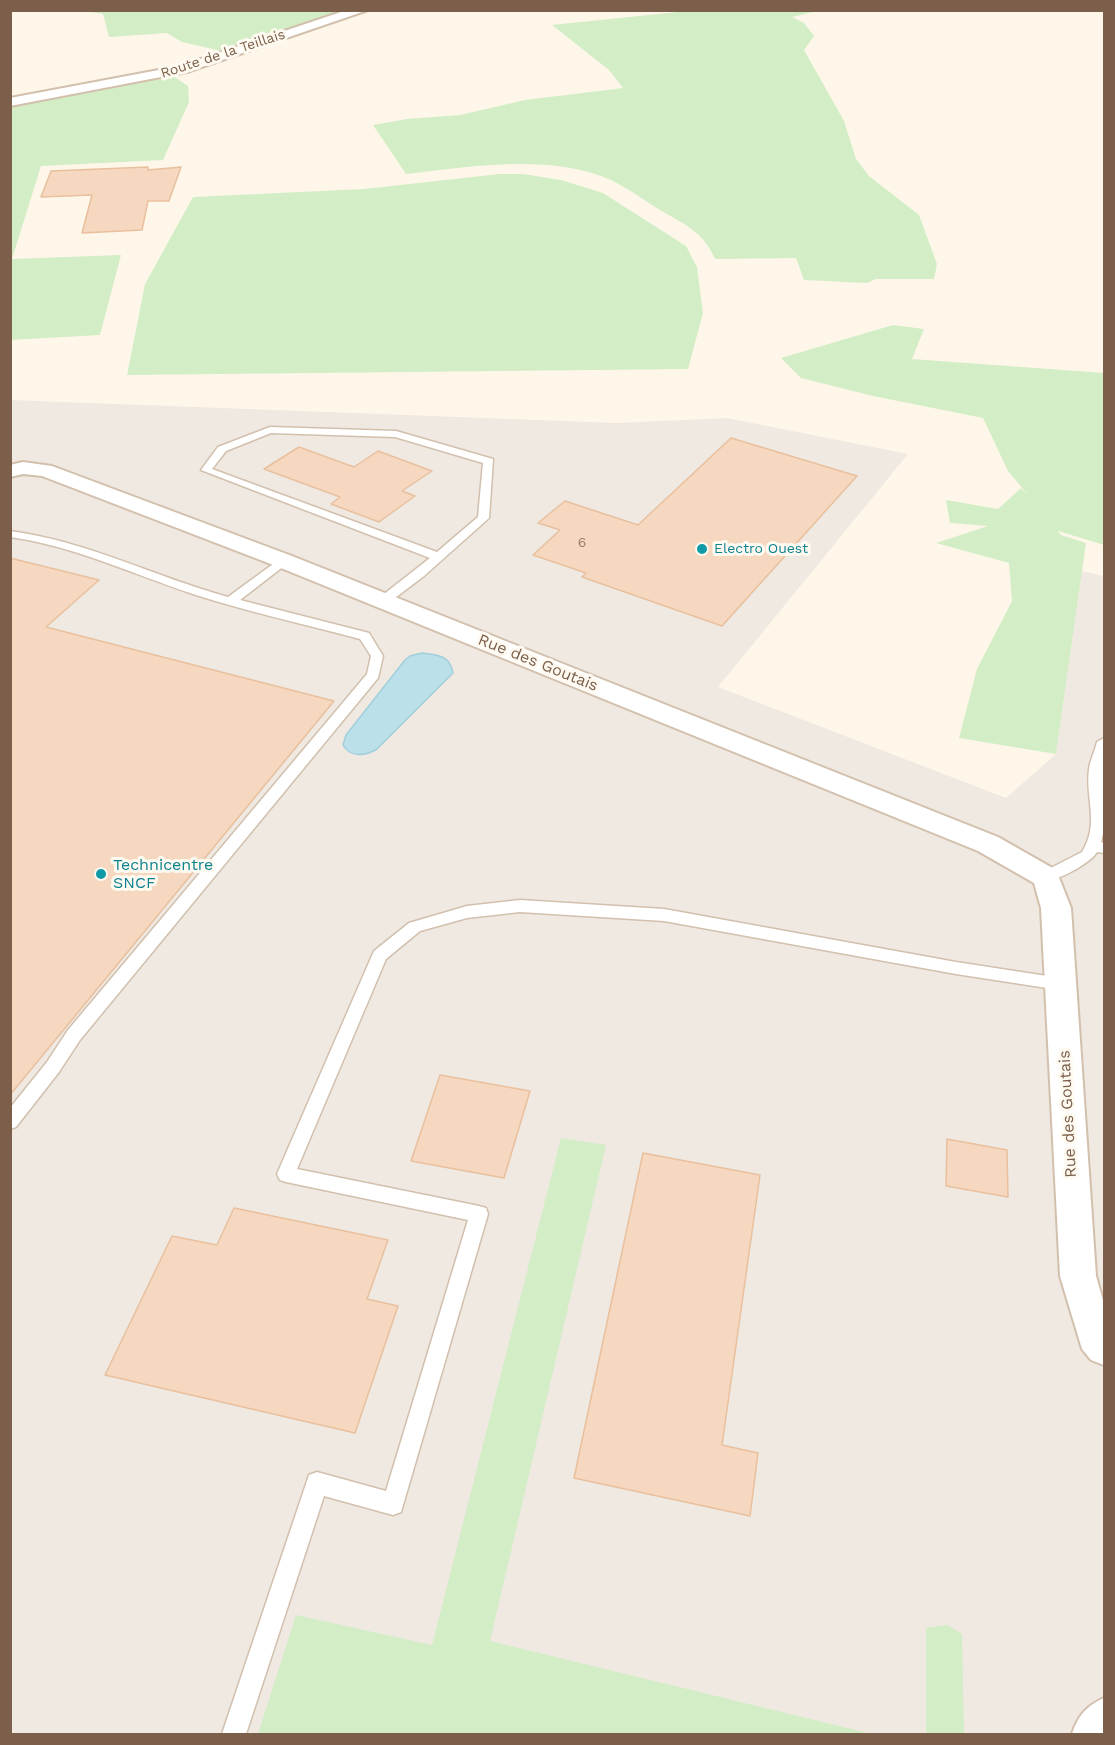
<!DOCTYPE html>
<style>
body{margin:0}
#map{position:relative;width:1115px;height:1745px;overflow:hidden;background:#fef7e9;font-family:"Work Sans",sans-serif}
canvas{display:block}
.frame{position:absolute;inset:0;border:12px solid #7b5f4a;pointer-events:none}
</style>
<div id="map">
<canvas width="1115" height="1745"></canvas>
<div class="frame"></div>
</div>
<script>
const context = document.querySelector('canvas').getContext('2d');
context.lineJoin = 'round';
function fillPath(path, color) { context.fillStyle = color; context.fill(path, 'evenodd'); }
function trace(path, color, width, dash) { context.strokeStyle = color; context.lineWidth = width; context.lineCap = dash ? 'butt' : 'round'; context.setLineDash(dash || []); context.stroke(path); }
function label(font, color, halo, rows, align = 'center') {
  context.font = font + ' "Work Sans",sans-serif'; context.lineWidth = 6; context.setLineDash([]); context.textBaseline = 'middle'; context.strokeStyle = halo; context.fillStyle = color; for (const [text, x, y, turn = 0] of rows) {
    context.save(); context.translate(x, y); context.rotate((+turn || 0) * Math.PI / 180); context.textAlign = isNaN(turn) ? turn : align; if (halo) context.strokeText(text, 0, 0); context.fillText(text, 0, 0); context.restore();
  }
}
fillPath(new Path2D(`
 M11,400l606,23 110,-5 181,36 -190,233 288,111 50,-44 26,-183 22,5v1158h-1093z`), '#efe9e2');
fillPath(new Path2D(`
 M84,11h270l-48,12 -85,28 -39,-9 -15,-9 -58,4 -6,-23z
 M687,11h131l-26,6 12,6 10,13 -10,14 40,71 12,38 13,17 50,39 18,49 -3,15h-58l-9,4 -63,-3 -8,-22 -81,1c-12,-28 -31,-35 -57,-50 -15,-10 -31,-21 -47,-29 -63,-27 -140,-13 -205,-6l-33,-49 34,-6 53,-4 65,-15 98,-12 -14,-18 -57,-45z
 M173,76l15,10 1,16 -26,58 -122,6 -29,93 109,-4 -21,80 -89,5v-234z
 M499,174h24l38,6 42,13 83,53 11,21 6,46 -15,56 -561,6 18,-91 48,-87 171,-8z
 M893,325l31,4 -12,30 192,14v172l-46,-14 3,4 25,8 -30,211 -97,-16 18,-69 35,-68 -3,-38 -73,-20 52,-17 -38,-3 -4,-23 52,9 23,-21 8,8 -21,-25 -25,-53 -110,-22 -72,-18 -20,-20z
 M561,1138l45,7 -116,496 382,93h-614l38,-119 136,30z
 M947,1625l15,9 2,100h-38v-106z`), '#d3edc6');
const water = new Path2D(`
 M422,653c16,2 28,2 31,20l-76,76c-11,7 -27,9 -34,-4l3,-10 59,-75 5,-4z`);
fillPath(water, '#bce0e9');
trace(water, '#a1cfdc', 1.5);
const building = new Path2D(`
 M148,167v3l33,-3 -12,34h-21l-6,29 -60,3 10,-38 -51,2 10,-26z
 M731,438l126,38 -135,150 -140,-49 4,-4 -53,-18 27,-25 -22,-7 27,-22 73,24z
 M299,447l55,20 24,-16 54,20 -30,20 13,5 -36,26 -48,-18 9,-7 -76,-28z
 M10,558l89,22 -53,47 288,74 -324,394z
 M440,1075l90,16 -26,87 -93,-17z
 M947,1139l60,11 1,47 -62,-11z
 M643,1153l117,22 -38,270 36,8 -8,63 -176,-38z
 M234,1208l154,32 -21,59 31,7 -43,127 -250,-58 67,-139 45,9z`);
fillPath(building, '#f5d8bf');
trace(building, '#e9c09e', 1.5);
const service = new Path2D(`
 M270,427l126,4 97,28 -4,59 -65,58 -37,28h-8v-6l51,-40 -229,-88 17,-23zM271,433l124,4 88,26 -5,54 -41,35 -225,-83 14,-18z
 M10,531c77,10 145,46 218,66l52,-38h8v4l-48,37 129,33 14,23 -5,22 -298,362 -21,32 -43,55 -6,2v-21l37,-46 21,-32 299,-356 4,-18 -11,-17c-55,-15 -112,-27 -167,-45 -61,-20 -118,-48 -183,-57z
 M1104,738v91l-3,13 3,1v10l-7,-1c-6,11 -44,32 -56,29l-3,-4 3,-4 41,-21c18,-29 3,-53 7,-83 1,-9 6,-18 8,-27z
 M520,900l144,9 292,53 104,16 6,2 2,4 -2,4 -6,2 -104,-16 -292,-53 -144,-9 -53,6 -47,13 -34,28 -89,210 182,37 7,2 2,6 -87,298 -8,3 -69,-19 -78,238h-24l87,-259 8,-3 69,19 82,-271 -182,-38 -6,-2 -3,-6 97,-223 35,-28 58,-17z`);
const minor = new Path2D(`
 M347,10h21l-181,62 -177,34v-8l170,-32z
 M23,462l29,4 240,90 706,281 58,33 15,38 25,368 8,28v61l-13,-5 -9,-11 -22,-73 -19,-368 -7,-25 -56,-32 -702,-285 -234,-90 -19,-2 -13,3v-12z
 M1104,1698v36h-32c6,-18 14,-28 32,-36z`);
trace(service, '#d2c0ad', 3);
trace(minor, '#d2c0ad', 4);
fillPath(service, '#fff');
fillPath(minor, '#fff');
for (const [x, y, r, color] of [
 [702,549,6,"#0f9aa8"],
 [101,874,6,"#0f9aa8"]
]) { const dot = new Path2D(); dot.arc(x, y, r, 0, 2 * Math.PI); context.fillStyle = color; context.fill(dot); trace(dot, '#fffaf1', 2); }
label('14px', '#7b5f4a', '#fffaf1', [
 ["Route de la Teillais",223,54,-18]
]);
label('14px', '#9a7d67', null, [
 ["6",582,543]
]);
label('14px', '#0d838f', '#fffaf1', [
 ["Electro Ouest",714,549]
], 'left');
label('16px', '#7b5f4a', '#fffaf1', [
 ["Rue des Goutais",538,663,22],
 ["Rue des Goutais",1068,1114,-93]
]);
label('16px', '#0d838f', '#fffaf1', [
 ["Technicentre",113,865],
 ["SNCF",113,883]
], 'left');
</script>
